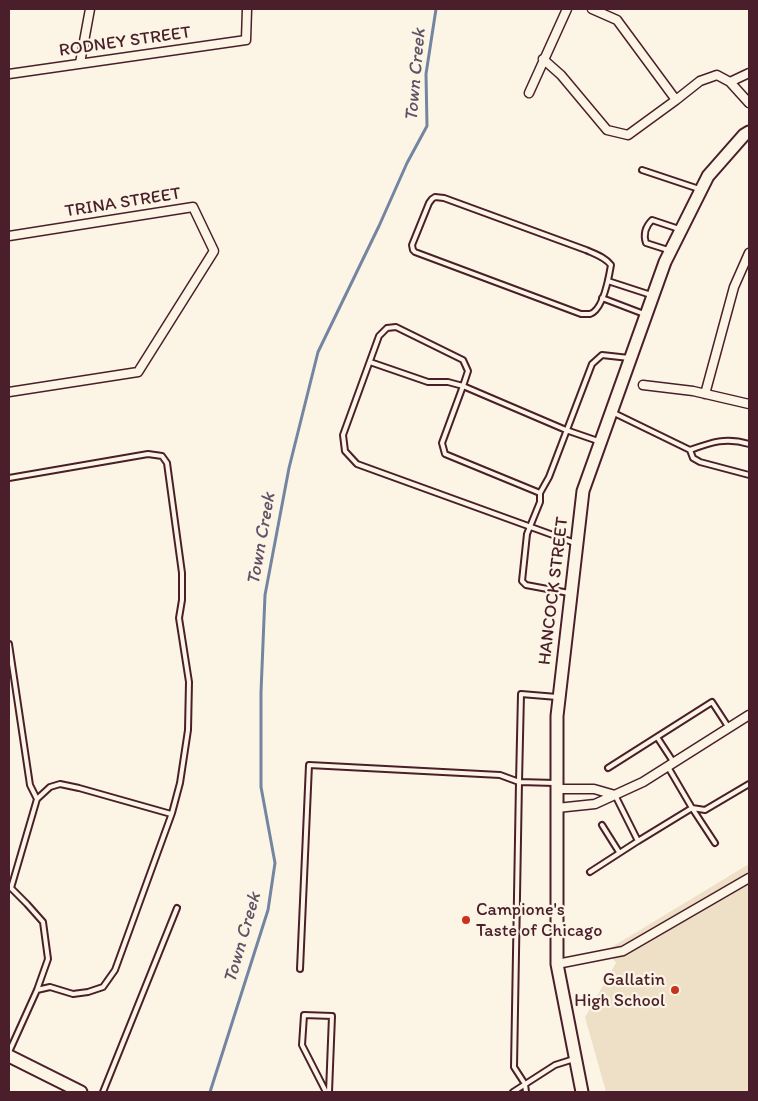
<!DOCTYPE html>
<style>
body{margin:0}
#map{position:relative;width:758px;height:1101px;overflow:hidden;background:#fcf5e5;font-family:Itim,sans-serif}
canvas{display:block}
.frame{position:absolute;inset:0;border:10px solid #4a1f2b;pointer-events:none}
</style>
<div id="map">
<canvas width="758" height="1101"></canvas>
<div class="frame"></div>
</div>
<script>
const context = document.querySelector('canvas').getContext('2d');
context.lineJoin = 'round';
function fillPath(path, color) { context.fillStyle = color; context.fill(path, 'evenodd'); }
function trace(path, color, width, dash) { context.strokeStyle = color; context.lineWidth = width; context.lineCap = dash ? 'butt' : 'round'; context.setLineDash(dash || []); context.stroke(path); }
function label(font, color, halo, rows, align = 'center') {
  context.font = font + ' Itim,sans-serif'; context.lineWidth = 4.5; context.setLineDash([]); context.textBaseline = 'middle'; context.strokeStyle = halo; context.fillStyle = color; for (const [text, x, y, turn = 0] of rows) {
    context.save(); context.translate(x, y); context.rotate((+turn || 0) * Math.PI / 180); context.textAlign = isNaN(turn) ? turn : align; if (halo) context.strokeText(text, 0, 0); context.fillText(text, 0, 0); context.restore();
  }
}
fillPath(new Path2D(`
 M749,864v228h-143l-21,-75 31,-54 -9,-13z`), '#eedfc7');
trace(new Path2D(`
 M210,1092l58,-182 7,-47 -14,-76v-95l4,-97 24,-127 29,-116 61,-126 28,-63 20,-37 -1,-52 10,-65`), '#7485a1', 3);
const lane = new Path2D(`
 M642,170l57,19
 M435,197l9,1 142,52c9,4 19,7 25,15 -2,12 -8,45 -21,49 -2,0 -8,0 -9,0l-166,-62 -2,-2 -1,-5 17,-42 3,-4z
 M668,250l-22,-7c-3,-9 -1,-16 6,-23l27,9
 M608,281l43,14
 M602,298l42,16
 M370,362l58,20h20l15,4 -21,57 3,11 95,39
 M614,413l76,37 3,8 7,4 49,13
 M690,450c22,-8 36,-13 59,-6
 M9,478l139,-24 14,2 5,7 15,110v27l-3,18 10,64 -1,48 -8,53 -8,30 -57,157 -12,17 -15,5 -15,2 -23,-7 -13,3
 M575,543l-218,-79 -12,-13 -2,-16 36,-99 8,-8 9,-1 67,33 5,11 -5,15 103,44 32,11
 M569,593l-43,-8 -4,-4 5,-47 13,-32v-9l9,-16 43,-113 10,-9 27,3
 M9,644l21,141 7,14 -26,89 16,16 16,18 5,37 -11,31 -28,62
 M657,737l17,26
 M668,767l24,41 23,35
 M608,768l104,-66 17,26
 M37,799l13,-12 10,-3 19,4 92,26
 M602,825l17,27
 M638,841l54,-33 13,2 44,-26
 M590,872l48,-31 -23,-46
 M300,969l9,-204 191,10 19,7 2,-88 36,3
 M103,1092l74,-184
 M326,1092l-24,-47 2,-30 28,1 -3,76
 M513,1092l42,-27 19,-6
 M526,1092l-1,-8 -11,-17 5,-285 36,1`);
const street = new Path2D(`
 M592,9l25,11 59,80 24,-19 17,-6 13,7 19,21
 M543,59l18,16 46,55 21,5 48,-35
 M80,63l10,-54
 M9,74l237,-34 1,-31
 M730,82l19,-9
 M529,93l38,-84
 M9,236l184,-29 21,44 -76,121 -129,20
 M643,385l50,6 56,13
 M705,394l29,-107 15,-34
 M557,789h37l21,6
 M557,808l38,-4 48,-22 106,-67
 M557,964l66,-13 126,-73`);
const secondary = new Path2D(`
 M9,1056l72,36
 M582,1092l-25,-128v-248l26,-225 82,-229 43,-86 36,-41 5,-3`);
trace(lane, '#4a1f2b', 8);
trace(street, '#4a1f2b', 11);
trace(secondary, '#4a1f2b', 15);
trace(lane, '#fcf5e5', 4);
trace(street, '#fcf5e5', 8);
trace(secondary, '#fcf5e5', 11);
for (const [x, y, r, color] of [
 [466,920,5,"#c8321e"],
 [675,990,5,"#c8321e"]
]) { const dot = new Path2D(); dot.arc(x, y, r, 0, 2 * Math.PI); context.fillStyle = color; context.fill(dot); trace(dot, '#fcf5e5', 2); }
label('18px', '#4a1f2b', '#fcf5e5', [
 ["RODNEY STREET",125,42,-8],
 ["TRINA STREET",123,203,-9],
 ["HANCOCK STREET",554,591,-83]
]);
label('18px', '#4a1f2b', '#fcf5e5', [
 ["Campione's",476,910],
 ["Taste of Chicago",476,931],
 ["Gallatin",665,980,"right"],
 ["High School",665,1001,"right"]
], 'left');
label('italic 19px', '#5f5266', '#fcf5e5', [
 ["Town Creek",416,75,-85],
 ["Town Creek",262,539,-80],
 ["Town Creek",243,938,-74]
]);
</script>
